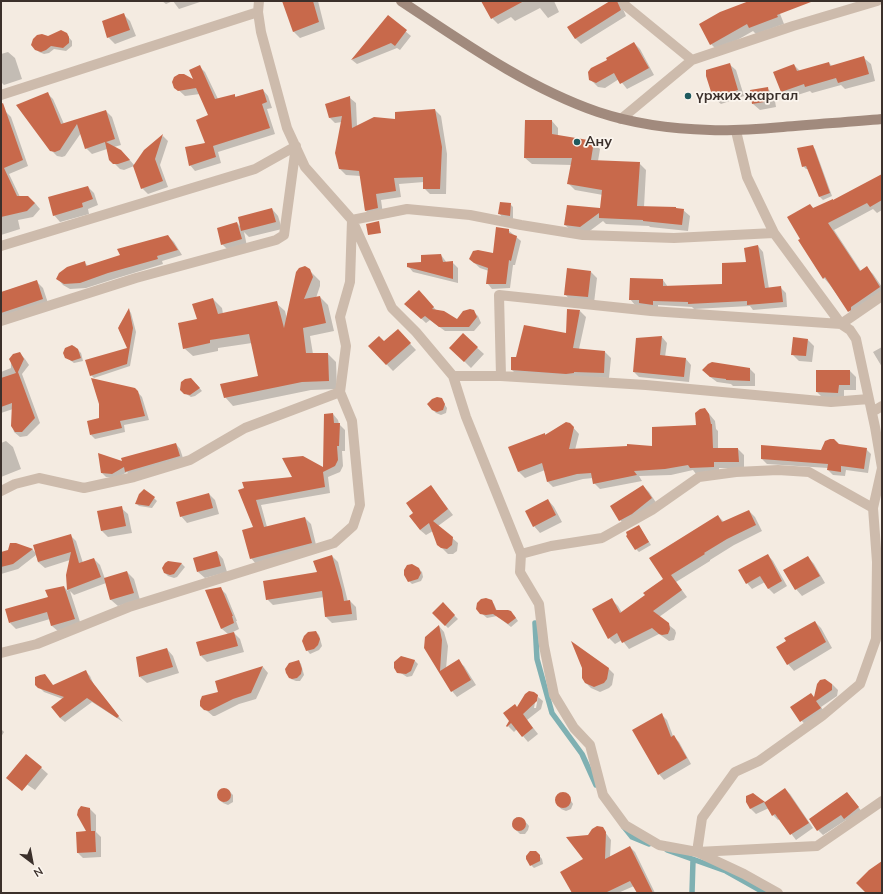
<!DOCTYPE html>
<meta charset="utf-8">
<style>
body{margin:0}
#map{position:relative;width:883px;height:894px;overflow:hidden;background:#f4ebe1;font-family:Mulish,sans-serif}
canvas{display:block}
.frame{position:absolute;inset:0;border:2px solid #3b302b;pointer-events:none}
.north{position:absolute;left:12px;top:842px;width:40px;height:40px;-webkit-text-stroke:3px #fbf5ee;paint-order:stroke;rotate:148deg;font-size:11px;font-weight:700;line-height:16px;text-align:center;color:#3b302b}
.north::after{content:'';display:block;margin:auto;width:14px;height:18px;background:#3b302b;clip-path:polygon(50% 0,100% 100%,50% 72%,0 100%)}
</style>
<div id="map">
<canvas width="883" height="894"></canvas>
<div class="frame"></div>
<div class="north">N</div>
</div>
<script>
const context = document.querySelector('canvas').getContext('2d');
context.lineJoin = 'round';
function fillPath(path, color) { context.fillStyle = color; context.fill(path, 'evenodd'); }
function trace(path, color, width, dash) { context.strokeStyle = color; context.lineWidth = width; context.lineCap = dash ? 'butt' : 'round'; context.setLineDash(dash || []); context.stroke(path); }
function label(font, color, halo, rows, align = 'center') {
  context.font = font + ' Mulish,sans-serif'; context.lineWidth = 3.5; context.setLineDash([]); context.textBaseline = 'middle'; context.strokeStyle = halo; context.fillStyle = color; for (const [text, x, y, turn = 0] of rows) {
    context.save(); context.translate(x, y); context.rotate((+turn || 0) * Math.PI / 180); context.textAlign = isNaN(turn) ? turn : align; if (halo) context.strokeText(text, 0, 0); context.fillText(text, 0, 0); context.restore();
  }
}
fillPath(new Path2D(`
 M162,1h41l-24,8 -6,-8 -7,3z
 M284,1h34l7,28 -25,9 -6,-6z
 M482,1h72l5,11 -11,6 -8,-10 -25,13 -4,-4 -13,7 -6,-6z
 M612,1h15l-5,6 4,9 -45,28 -6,-6z
 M752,1h23l9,23 -28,10 -3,-3 -35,20 -7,-7z
 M123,14l7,7 6,15 -21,8 -7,-7z
 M388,17l23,19 -11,14 -3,-2 -40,16 -5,-4z
 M66,34l6,7v5l-6,5 -12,-2 -5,4 -5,1 -5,-2 -7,-7 16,-8z
 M634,43l6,6 14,26 -27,14 -8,-10 -14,9 -7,-1 -6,-6 17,-20z
 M8,52l7,6 7,21 -18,6 -3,-3v-28z
 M864,58l7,6 4,17 -30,8 -4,-4 -29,8 -2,-2 -22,7 -6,-6 -7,-20 19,-7 6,6 29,-8 3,3z
 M729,64l7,6 8,26 -23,8 -7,-6 -8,-26z
 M200,67l5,5 13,27 16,-4 2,2 27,-7 5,6 4,12 -5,1 8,25 -57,18 3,11 -26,8 -5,-6 16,-21 3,-28 -9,-22 -15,2 -12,-11 22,-4z
 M767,88l7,7 2,12 -16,3 -7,-6z
 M47,93l6,6 11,25 42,-13 6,6 9,28 -7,2 13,10 8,9 10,-16 18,-14 5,5 -8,24 8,22 -20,7 -6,-6 -8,-22 -10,4 -4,-1 -10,-10 -3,-10 -15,5 -6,-6 -5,-15 -16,23 -3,1 -5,-1 -6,-6z
 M350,98l6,5 1,23 39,-6 39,-10 6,6 6,38 -1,40h-16l-6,-6v-6l-25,2 2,13 -20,3 2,14 -12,2 -6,-6 -4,-34 -15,-1 -6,-6 2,-47 -7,1 -6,-6z
 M5,111l6,6 17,49 -19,8 11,23 15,6 5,6 -7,8 -15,3 2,9 -19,6v-123z
 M552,121l6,7v9l35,5 7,7 -2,12 41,2 7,7 -2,37 39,3 7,6 -2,15 -38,-4 -1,-1 -43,-2 -3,-3 -16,12 -15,-2 -7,-6 36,-16 2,-14 -28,-5 -7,-7 4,-18 -40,-1 -7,-6z
 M812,146l3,3 17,47 -9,4 -3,-3 -12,-28h-2l-3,-3z
 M882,175v35l-5,3 -4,-4 -39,21 27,41 6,-3 6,6 9,13v9l-27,21 -6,-6 -19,-26 -6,-7 -23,-39 9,-34 4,4 20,-8z
 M88,187l6,6 4,12 -10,4 1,5 -29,8 -6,-7z
 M510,204l3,3v12l-11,-2 -3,-4z
 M272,209l6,7 4,13 -33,8 -5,-5 3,14 -18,5 -7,-7 15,-21 5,5z
 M508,230l13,11 -6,24h-2l-3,23 -18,1 -4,-5 1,-13 -9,-3 -10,-9 23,-5z
 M168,236l6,6 8,13 -20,6 1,3 -49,15 -28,9 -16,1 -7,-4 -5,-6 27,-16 3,3 33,-10z
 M758,246l5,6 6,37 12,-1 5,5 1,14 -34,3 -3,-4 -56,3 -2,-2 -34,-2v4l-13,-1 -3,-3h-7l-5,-6 1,-20 32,1 5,7 55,-2 24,-22z
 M441,255l6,8 5,-1 6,6v15l-45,-11 -5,-6 14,-3z
 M307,268l13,13v5l-4,12 4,-1 8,8 6,26 -24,5 3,18h15l8,8 1,27 -26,1 -78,16 -8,-9 34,-21 -7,-33 -34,5v3l-25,5 -9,-8 14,-28 15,-21 9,9 1,6 53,-11 9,8 2,8z
 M591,272l6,6 -3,25 -23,-2 -6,-7z
 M36,281l7,7 6,18 -48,15v-28z
 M424,296l12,14 21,10 16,-9 5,5 3,7 -7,8h-29l-15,-11 -4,3 -15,-14z
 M129,310l2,3 5,19 -6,34 -36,12 -3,-3 37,-27 -9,-18v-4z
 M580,311l6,6 -7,32 26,3 6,6 -2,20 -91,-2 -6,-6 5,-12 50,-24z
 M398,331l18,19 -23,21 -24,-25 15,-4z
 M463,335l21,19 -13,14 -14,-14z
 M662,337l5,6 -2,14 21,2 5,6 -2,17 -50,-5 -5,-5z
 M808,340l6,6 -2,16 -13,-1 -7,-7z
 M74,346l7,7 2,8 -9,2 -7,-5 -3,-5 3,-6z
 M882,347v20l-9,-15z
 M20,353l5,6 4,6 -7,9 18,49 -13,13 -7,1 -6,-5 -2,-7 1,-16 -12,4v-41l10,-4v-10z
 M750,369l5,5v12h-22l-2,-2 -14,-2 -8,-6z
 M850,371l6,6v13h-12v8l-22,-1 -5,-5z
 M196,384l6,7 -7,5 -4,1 -8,-5z
 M135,389l7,8 7,23 -25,5 1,7 -30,7 -4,-4z
 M441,399l6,9 -1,5 -5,2 -5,-2 -3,-3z
 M705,409l10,12 1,8 2,2v18h20l6,6v13h-25v5l-23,1 -3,-4 -22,5 -32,1 3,5 -42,8 -6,-6 -1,-5 -10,1 -30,8 -5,-5 -3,-12 -20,8 -6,-6 -9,-25 35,-13 1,1 24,-11 9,10 -4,16 79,-3 43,-21z
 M333,414l5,6 1,4 6,6v21h-3l1,15 -3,6 -12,5 2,16 -69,12 6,22 38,-9 6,6 6,25 -61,15 -5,-6 3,-30 -15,-37 54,-13 31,-9z
 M6,441l7,6 8,22 -20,8v-34z
 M176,444l4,5 4,12 -53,15 -4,-4 -10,6 -11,-1 -4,-4 22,-11z
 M839,446l27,3 5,5 -3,19 -22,-3 -1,6 -12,-1 -5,-5v-2l-61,-4 -5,-5 60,-8z
 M643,486l6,6 8,12 -31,22 -6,-6z
 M436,493l17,22 -15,11 20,17 -1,8 -4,3h-5l-10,-10 -5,-13 -7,4 -6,-5z
 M209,494l6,6 4,14 -32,9 -6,-7z
 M154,498l3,3 -5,7 -13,-2 -3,-3z
 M548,500l6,7 8,15 -22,11 -6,-7z
 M121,508l7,6 4,19 -24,4 -6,-6 -4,-19z
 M749,511l6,6 7,14 -28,14 -24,15v1l-34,21 11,15 -28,20 16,13 1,3 -2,7 -5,1 -10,-7 -30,15 -7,-9 -7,4 -6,-6 3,-38 6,6 4,7 24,-17 18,-17 54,-63 6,6z
 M639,526l12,19 -12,7 -3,-3z
 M70,535l6,6 7,22 11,-4 6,6 5,14 22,-7 7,7 6,21 -22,6 -7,-6 -5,-17 -32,12 -4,-4 11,34 -22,7 -7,-6 -2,-7 -34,10 -6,-6 54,-36 4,4 -1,-15 3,-16 -25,8 -7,-6 -2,-7 -18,14 -17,5v-21l8,-2 7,-7 16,5 4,4z
 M217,552l6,7 4,13 -22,6 -7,-6z
 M768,555l5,6 14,25 -13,8 -6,-6 -3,-6 -13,7 -5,-6z
 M332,556l6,6 10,40 2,-1 6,6 1,13 -25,3 -6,-6 -2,-20 -51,8 -6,-6 51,-26z
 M808,557l6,7 11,19 -23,13 -6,-7z
 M170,562l12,2 3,3 -8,10 -3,1 -6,-2 -3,-3z
 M419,569l3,3 1,5 -2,4 -9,3 -3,-3z
 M221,589l5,5 11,27h-1l3,8 -6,3 7,7 4,13 -37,10 -6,-6 27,-22 -6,-5 -16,-38z
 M491,601l3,3 3,7 17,4 4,6 -7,6 -14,-11 -10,2 -7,-6z
 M443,604l15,15 -10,9 -15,-15z
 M815,622l6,6 11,20 -38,23 -6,-7z
 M439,626l5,6 4,14 -2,23 12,-8 6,5 12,19 -19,12 -5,-6 -27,-43z
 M316,632l3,3 3,11 -3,4 -9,4 -3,-4z
 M167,649l6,7 6,17 -32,10 -7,-6z
 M404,657l11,4 3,3 -6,12 -5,1 -11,-7z
 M299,661l2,3 3,11 -4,6h-4l-5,-2z
 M263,667l5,6 -12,26 -17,5 -24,12h-2l-12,-10 19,-13 -4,-11z
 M609,669l5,5 -2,11 -3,3 -9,4 -9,-4 -6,-6z
 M85,671l5,5 4,9 29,37 -31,-20 -27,20 -5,-4 3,-19 -19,-7 -8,-8 18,2z
 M832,684l6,6 -1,6 -16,11 5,7 -19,13 -16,-19 24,-10z
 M533,693l5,4h-2l-2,11h2l2,-11 5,4 -2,8 -14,11 11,14 -10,8 -11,-13 -3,3 -6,-6 10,-18z
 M662,715l5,5 6,16 6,6 12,22 -27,16 -5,-6z
 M1,729l3,3 -3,5z
 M27,755l21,19 -13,16 -16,-11z
 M785,789l5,5 23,34 -17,12 -16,-21 -2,1 -5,-5 -4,-7 -13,6 -5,-5 -4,-7 6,-8 12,9z
 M219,790h7l4,2 3,3v7l-5,3 -5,-2 -5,-6z
 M563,793l5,3 5,8 -2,5 -5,2 -5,-2 -5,-9 2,-5z
 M851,798l12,15 -14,10 -3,-3 -23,15 -5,-5z
 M90,809l6,6v17l5,5v20l-18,1 -5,-5 9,-21z
 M517,817l6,2 6,7 -1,4 -3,4h-5l-8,-8 1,-6z
 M602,828l9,12 -1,17 20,-10 5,5 20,41h-17l-4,-7 -16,7h-45l12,-33 3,-24z
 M536,852l6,7 1,5 -9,4 -3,-3z`), '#0003');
trace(new Path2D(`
 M535,623l2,36 15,54 30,41 14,31
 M624,827l8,10 17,7
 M667,850l59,21 39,22
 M692,893l1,-33`), '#7fb0b2', 5.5);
fillPath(new Path2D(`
 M282,1h31l6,21 -26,10z
 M481,1h43l-33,18z
 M610,1h7l4,9 -46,29 -8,-12z
 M749,1h62v1l-34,13 1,2 -29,11 -2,-4 -37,21 -11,-21 21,-12z
 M124,13l6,17 -23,8 -5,-17z
 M388,15l19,15 -12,16 -4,-3 -40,17z
 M61,30l6,3 2,4v6l-6,5 -12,-2 -5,4 -5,2 -6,-2 -4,-5 2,-6 4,-4 5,-1 6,2z
 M634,42l15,26 -29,16 -6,-11 -18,10 -7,-3 -1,-8 3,-4 16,-8 -1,-2z
 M864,56l5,18 -31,9 -2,-5 -31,9 -1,-3 -23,8 -8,-20 21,-8 3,7 32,-9 1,4z
 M730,63l8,27 -25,8 -7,-22v-6z
 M200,65l15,34 20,-5v3l28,-8 4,13 -5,2 8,24 -57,18 3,11 -27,9 -4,-19 20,-4 -9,-23 12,-5 -12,-27 -18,3 -4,-3 -2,-6 2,-5 5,-3h5l9,5 -4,-9z
 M768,87l2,14 -18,3 -2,-14z
 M48,92l13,32 45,-14 9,29 -9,3 15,8 9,10 -12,4h-5l-4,-4 -4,-18 -20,7 -8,-25 -17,26 -5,2 -5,-1 -34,-46z
 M350,96l2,32 22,-11 21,2v-7l40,-3 7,38 -2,42h-17v-12l-29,1 2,13 -20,3 2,14 -13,3 -6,-40 -20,-2 -4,-16 7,-37 -13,2 -4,-14z
 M3,103l20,57 -19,8 13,28h11l7,7 -8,8 -26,6v-113z
 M525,120h27v14l42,7 -3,19 49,2 -3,44 39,1v1l8,1 -2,16 -39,-4v-1l-44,-2v-5l-19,14 -16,-2 3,-20 33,3 2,-18 -35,-6 5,-26h-48z
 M163,134l-8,25 8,22 -22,8 -8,-23 11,-16z
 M813,145l17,48 -11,4 -13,-31 -4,1 -5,-19z
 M882,174v26l-12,7 -3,-4 -39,20 32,48 7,-5 13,21 -29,20v3l-3,2 -23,-35 -2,2 -25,-39 2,-1 -13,-22 23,-13 3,4 20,-9v1z
 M88,186l5,13 -11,4 1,4 -30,9 -5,-19z
 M500,202l11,1 -1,13 -12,-2z
 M272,208l4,14 -35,9 -3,-14z
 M379,221l2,12 -13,2 -2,-11z
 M237,222l5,17 -21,6 -4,-17z
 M496,227l13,2v4l8,3 -6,25 -2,-1 -3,24h-20l2,-16 -14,-5 -5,-4 4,-8 5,-1 15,3z
 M168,235l10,15 -21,6 1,3 -50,14 -28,10 -16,1 -8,-5 3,-6 8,-6 18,-6 1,5 34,-11 -3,-6z
 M758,245l7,43 16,-2 2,16 -36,3v-4l-59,3v-2l-35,-1v4l-14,-2v-3h-10l1,-22 33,1v7l59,-2v-21l24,-1 -2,-14z
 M441,254l2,8 10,-1v18l-46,-12v-4l14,-1v-7z
 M305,266l5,3 3,8 -9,22 16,-3 6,27 -23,5 3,25h22l1,28 -27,1 -78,16 -4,-14 38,-8 -9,-42 -39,6v3l-27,6 -5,-26 19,-4 -5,-15 21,-6 5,16 59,-13 7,27 12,-56 3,-4z
 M567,268l24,3 -3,26 -24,-2z
 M37,280l6,19 -42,14v-21z
 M419,290l15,17 -2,2 12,2 13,8 6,-8 7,-2 4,1 3,7 -8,10h-30l-14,-11 -4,3 -17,-15z
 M129,308l4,20 -6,36 -37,12 -5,-16 42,-12 -9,-20z
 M567,309l13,1 -7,38 32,3 -1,22 -30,-1v1l-8,1 -55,-4v-13h5l8,-32 42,8z
 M398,329l13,14 -25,22 -18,-19 11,-10 5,5z
 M463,333l15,14 -14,15 -15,-14z
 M662,336l-2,19 26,3 -2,19 -51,-5 3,-34z
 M793,337l15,2 -2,17 -15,-1z
 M72,345l6,4 3,9 -9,3 -7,-3 -2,-5 2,-5z
 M20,352l4,7 -6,13 17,46 -13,14h-7l-4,-6 1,-23 -11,4v-29l15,-5 -7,-14 4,-5z
 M712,362l38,6v13l-24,-1v-1l-16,-2 -8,-7 6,-6z
 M816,370h34v15h-11l-1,8 -22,-1z
 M91,378l44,10 3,3 7,25 -25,5 2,7 -32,7 -3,-14 12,-3v-14z
 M191,378l9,10 -10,7 -6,-1 -4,-4 1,-8 4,-3z
 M437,397l5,1 3,6 -2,6 -6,2 -5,-2 -5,-6 5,-5z
 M705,408l4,6 2,10h1l1,24h25l1,14h-25v5l-24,1 -2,-3 -23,4 -31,2 3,4 -44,9 -2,-11 -14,1 -30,8 -5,-19 -24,9 -10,-25 37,-14v2l21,-13 4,1 4,4 -5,22 58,-3v-2l25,2v-19l44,-2 -1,-12 5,-4z
 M333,413l1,10h6l-1,23h-2l1,14 -3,6 -12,6 2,15 -69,13 8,27 41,-10 7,26 -62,16 -8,-29 11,-3 -15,-37 6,-2 -2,-6 50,-5 -10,-19 21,-2 20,11 1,-53z
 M830,439h4l5,5 28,4 -3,21 -23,-3v6l-14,-2 1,-6 -67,-5v-14l60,5 4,-9z
 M176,443l4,13 -55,16 -1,-5 -12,7 -11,-1 -3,-20 24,8 -1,-3z
 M431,485l17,24 -15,12 20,16 -1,8 -5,4 -6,-1 -4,-3 -8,-22 -9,7 -11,-14 4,-3 -7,-10z
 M643,485l9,13 -20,16 -13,7 -9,-15z
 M144,489l11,8 -6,9 -14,-2 4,-10z
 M209,493l4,15 -33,9 -4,-15z
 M548,499l8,16 -23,12 -8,-16z
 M122,506l4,20 -25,5 -4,-20z
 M749,510l7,15 -29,14 -23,14 1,1 -34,21 11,15 -29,21 16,12 1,6 -2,5 -6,1 -3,-1 -7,-6 -30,15 -5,-10 -9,6 -16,-30 20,-11 8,15 25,-18 -2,-2 20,-14 -14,-21 69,-43 4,7z
 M639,525l10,17 -14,8 -9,-14 1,-1 -1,-3z
 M71,534l8,29 15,-5 7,19 -34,13 -1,-15 5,-23 -33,10 -5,-17z
 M10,543h6l17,6 -20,15 -12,3v-15l7,-2z
 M217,551l4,15 -24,6 -4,-14z
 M768,554l14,27 -14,8 -8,-13 -14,8 -8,-14z
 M332,555l10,35 2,11 6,-1 2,14 -27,3 -3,-26 -56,9 -3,-19 54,-9 -4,-11z
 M808,556l12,20 -25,14 -12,-20z
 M168,561l14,2 -8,11 -4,1 -6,-2 -2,-5 3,-5z
 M412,564l7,4 2,5 -3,6 -10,3 -4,-7v-5l3,-5z
 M127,571l7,22 -24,7 -6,-22z
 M64,586l11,33 -24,7 -4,-14 -38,11 -4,-14 43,-12 -3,-7z
 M221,587l12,29h-1l2,7 -13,6 -16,-39z
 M486,598l6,2 4,10h12l3,1 5,7 -8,6 -15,-10 -7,1 -6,-1 -4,-5 1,-6 4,-4z
 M443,602l12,13 -10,11 -13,-13z
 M815,621l11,21 -39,23 -11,-18 10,-6 -2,-3z
 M439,625l3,15 -2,31 19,-12 12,21 -20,12 -27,-44 1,-11z
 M316,631l4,8 -2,6 -4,4 -8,2 -4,-10 2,-5 4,-4z
 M234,632l4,14 -38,10 -4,-14z
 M571,641l38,27 -2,11 -3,4 -10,4 -9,-4 -3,-5v-10z
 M167,648l6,19 -34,10 -3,-20z
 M401,656l14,4 -4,11 -5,3 -9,-1 -3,-5v-6z
 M299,660l3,9 -1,5 -4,4 -5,1 -3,-1 -3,-5 -1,-4 4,-6z
 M263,666l-12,27 -18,6 -24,12 -5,-1 -4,-4v-5l2,-5 16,-4 -3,-11z
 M86,670l4,9 29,37 -2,2 -30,-20 -27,20 -9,-11 13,-10 -26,-9 -3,-3v-8l5,-2 5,-1 8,11z
 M825,679l7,5v6l-16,11 5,7 -21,14 -10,-15 21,-14 3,4 3,-13 3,-4z
 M529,691l5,1 4,3 -1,6 -14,13 10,14 -11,9 -11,-14 -4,4 -1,-1 3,-5 -6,-8 12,-9 2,3 8,-13z
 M662,713l9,24 3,-2 13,23 -29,17 -26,-45z
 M26,754l16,13 -20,24 -16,-13z
 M217 795a7 7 0 1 1 14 0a7 7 0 1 1-14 0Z
 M785,788l24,35 -19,12 -15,-21 -3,2 -8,-14 -14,7 -4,-7v-6l7,-3 12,9z
 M847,792l12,15 -15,12 -3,-4 -24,16 -8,-12z
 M555 800a8 8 0 1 1 16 0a8 8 0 1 1-16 0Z
 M81,806l9,2 1,23h4l1,21 -19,1 -1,-21 10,-1 -9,-16 1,-5z
 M512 824a7 7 0 1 1 14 0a7 7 0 1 1-14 0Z
 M597,826l6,1 3,5 -1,27 25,-13 23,47h-16l-7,-12 -25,12h-33l-12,-21 23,-13 -17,-22 22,-2 4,-6z
 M530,851h6l4,4v6l-10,5 -4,-7v-3z
 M882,861v32h-16l-10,-10 13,-13z`), '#c8694b');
trace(new Path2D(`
 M259,1l-1,11 3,20 26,96 18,39 47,53 40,88 24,24 37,44 13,41 55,137 -1,18 19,32 5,42 10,49 20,33 16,17 13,50 22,30 34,20 38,7 47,22 34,19
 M623,1l3,5 66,54
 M1,95l257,-83
 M621,119l71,-59 101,-34 84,-25
 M736,131l11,46 27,56 67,91 9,6 6,9 19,88 7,41 -9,40 4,54 -1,77 -16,45 -38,32 -63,45 -24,11 -33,46 -5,34 120,-6 65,-45
 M1,246l254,-77 41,-23
 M1,321l135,-43 140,-38 8,-5 12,-89
 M453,376h48l145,9 185,17 38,-3
 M501,376l-2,-81 152,16 190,13 41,-28
 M872,412l10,-6
 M1,491l14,-7 24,-6 45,10 50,-11 56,-17 55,-32 95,-36
 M521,554l30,-8 51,-8 50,-28 47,-33 37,-5 42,-2 31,2 64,36
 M1,653l36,-9 92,-37 205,-64 19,-17 7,-21 -8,-84 -12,-29 6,-46 -6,-29 10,-35 2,-62 55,-11 63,6 51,10 62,10 91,3 100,-5`), '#cdbbac', 10);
trace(new Path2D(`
 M401,1c62,41 125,86 197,111 36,12 74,17 112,18 25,1 49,-1 73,-3 33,-3 66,-5 99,-8`), '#a18a7d', 10);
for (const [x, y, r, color] of [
 [688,96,4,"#1f5a5e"],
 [577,142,4,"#1f5a5e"]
]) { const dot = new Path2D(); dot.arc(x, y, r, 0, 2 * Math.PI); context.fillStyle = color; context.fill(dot); trace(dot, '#fbf5ee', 1.5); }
label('bold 14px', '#3b302b', '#fbf5ee', [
 ["үржих жаргал",696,96],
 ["Ану",585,142]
], 'left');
</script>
